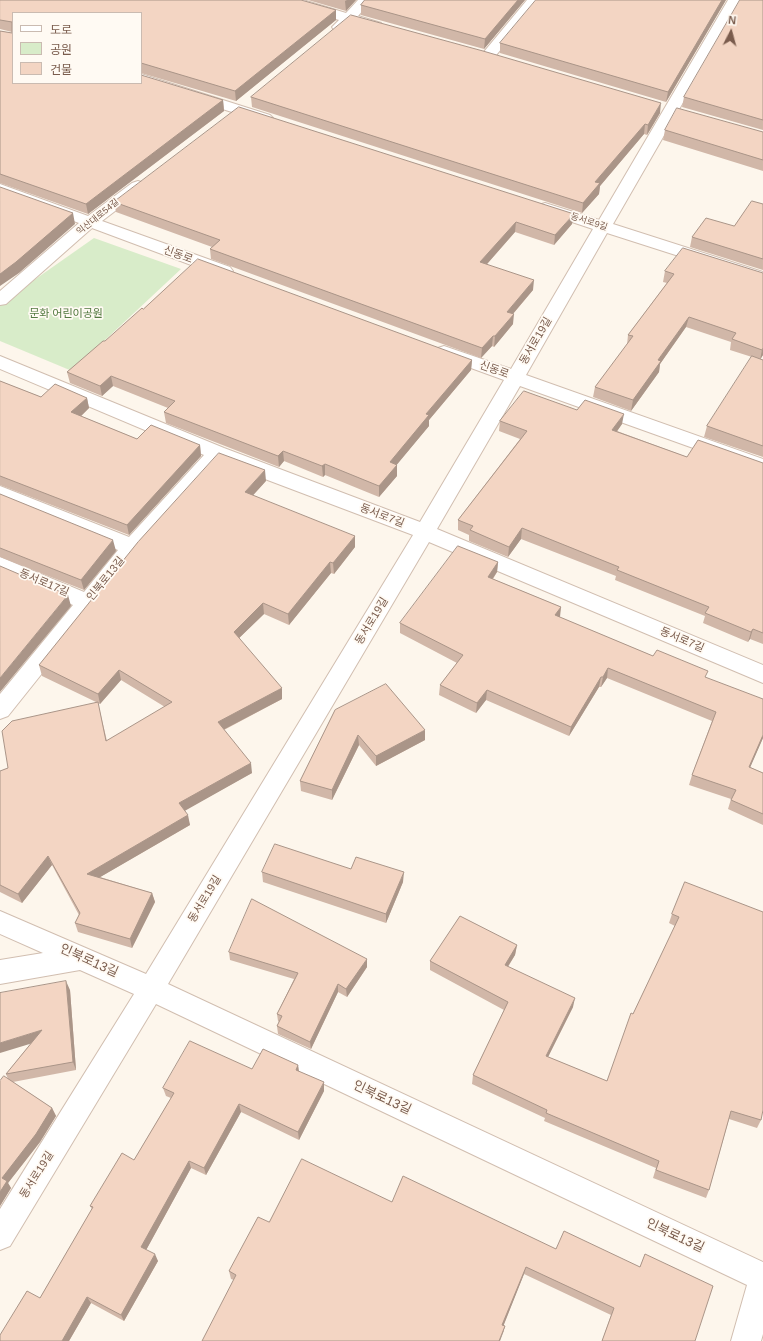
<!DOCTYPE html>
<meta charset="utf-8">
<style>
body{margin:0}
#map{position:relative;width:763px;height:1341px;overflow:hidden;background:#fdf6ec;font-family:Arial,"Noto Sans KR",sans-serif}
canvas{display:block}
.legend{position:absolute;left:12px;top:12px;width:130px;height:72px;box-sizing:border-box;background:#fffaf3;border:1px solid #cabbb1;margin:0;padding:5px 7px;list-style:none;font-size:12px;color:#7a5c4d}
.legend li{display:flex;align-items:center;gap:8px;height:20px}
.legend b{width:20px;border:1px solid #cabbb1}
.north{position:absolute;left:711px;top:12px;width:40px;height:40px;-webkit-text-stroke:3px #fffaf3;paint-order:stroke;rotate:6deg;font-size:11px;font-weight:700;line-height:16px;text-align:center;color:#7a5c4d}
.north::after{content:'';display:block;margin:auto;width:14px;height:18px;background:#7a5c4d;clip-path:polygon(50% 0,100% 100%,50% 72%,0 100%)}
</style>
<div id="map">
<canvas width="763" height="1341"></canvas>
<ul class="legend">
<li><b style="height:5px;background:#fff"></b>도로</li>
<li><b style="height:11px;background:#d8ecc9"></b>공원</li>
<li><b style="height:11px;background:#f3d5c3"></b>건물</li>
</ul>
<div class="north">N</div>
</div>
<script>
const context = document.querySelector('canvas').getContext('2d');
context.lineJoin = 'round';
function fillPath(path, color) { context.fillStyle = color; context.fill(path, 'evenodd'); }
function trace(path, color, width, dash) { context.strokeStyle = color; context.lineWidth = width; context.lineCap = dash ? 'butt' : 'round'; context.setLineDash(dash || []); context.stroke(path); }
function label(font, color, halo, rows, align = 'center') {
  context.font = font + ' Arial,"Noto Sans KR",sans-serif'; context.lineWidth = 3.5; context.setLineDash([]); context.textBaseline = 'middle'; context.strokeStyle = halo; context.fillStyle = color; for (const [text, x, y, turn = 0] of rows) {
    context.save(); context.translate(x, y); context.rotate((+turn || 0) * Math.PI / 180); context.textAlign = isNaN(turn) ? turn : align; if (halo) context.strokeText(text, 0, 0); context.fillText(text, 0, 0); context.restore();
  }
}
fillPath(new Path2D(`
 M94,238l87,31 -109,102 -72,-30v-37z`), '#d8ecc9');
const minor = new Path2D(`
 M281,0h22l43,13 12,-13h14l-14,16 23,7 2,3 -2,3 -5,1 -25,-7c-5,6 -9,9 -17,7l-2,-3 7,-7 -56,-17z
 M527,0h14l-48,59 -5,1 -5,-1 -2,-3 2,-3z
 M728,0h14l-129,224 150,48v11l-156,-50 -81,142 237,84v14l-243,-87 -83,143 326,136v18l-334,-141 -261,442 595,278v72l-2,7h-30l16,-56 -591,-281 -146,242 -10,4v-41l134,-215 -54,-24 -80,14v-24l43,-7 -43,-19v-23l146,63 267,-439 -193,-73 -81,90 -131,164 -8,3v-25l73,-89 -73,-32v-16l84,35 34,-42 -118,-49v-15l129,51 75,-82 -204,-86v-13l224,92 196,74 84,-142 -66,-24 -3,-4 3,-4 6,-2 67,23 82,-140 -54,-18 -2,-3 2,-3 6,-2 54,17z
 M141,74l129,41 3,3 -3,3 -5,2 -5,-2 -119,-38z
 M138,181l6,2 2,3 -2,3 -42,32 128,46 3,4 -3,4 -6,1 -6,-1 -126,-47 -86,76 -6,1v-14l79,-68 -79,-29v-10l88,32 44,-33z`);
trace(minor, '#d1beb0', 2);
fillPath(minor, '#fff');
fillPath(new Path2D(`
 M0,0l336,10v10l-100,81 -95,-28v-60l-128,70 210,17 1,11 -136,103 -88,-31v-152l12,2v-1l-12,-3z
 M308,0h48l-10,11z
 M365,0h160l-41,49 -123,-34v-10z
 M726,0l-60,102 -166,-49v-10z
 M763,0v130l-81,-23 2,-10z
 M251,97l409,16 -13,22 -3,-1 -44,52 -1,8 -17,19 -330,-106z
 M665,130l98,2v39l-100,-31z
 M114,202l458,22 -18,21 -39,-13 -28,32 46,26 -20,24v10l-19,23 -2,-1 -11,12 -270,-99 -1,-10 2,-2 -96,-35z
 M763,204v66l-73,-23 2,-10 42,-11z
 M665,271l98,2v82l-3,4 3,1v97l-59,-20 3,-11 45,-69 -22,-7 1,-8 -45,-15 -26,37 -1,8 -28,39 -38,-14 2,-10 32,-42 1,-10 39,-52 -4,-1z
 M105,341l367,19 -1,10 -42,50v6l-33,39 1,11 -18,21 -54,-22 -2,2 -39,-16 -5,6 -113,-44 -2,-11 4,-4 -55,-22 -11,10 -32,-13 -3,-11z
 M0,381l41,16 46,1 2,10 -8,8 56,23 63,6 1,11 -72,79 -129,-50z
 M577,410l45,14 -5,7 70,26 76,6v181l-13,-5 -2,3 -45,-19 2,-7 -90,-36 1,-4 -95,-37 -13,18 -39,-16v-6l-11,-5v-10l62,-81 -21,-8 1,-10z
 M266,481l-13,14 102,52 -21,27 -3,-1 -42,52 -25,-11 -25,24 43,61 -58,31 28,43 -67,37 5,15 -90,52 52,16 3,9 -23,46 -54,-16 -3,-9 4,-8 -27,-50 -30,38 -22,-11v-121l8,-3 88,-66 -54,-26 -3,-11zM121,680l44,27 -58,34 -9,-38 2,1z
 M0,494l116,57 -32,39 -84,-33z
 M498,562l-1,10 -4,7 68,28 -2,10 147,61 57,60 -13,29 13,6v52l-35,-16 3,-10 -42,-14 3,-10 20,-54 -105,-43 -6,9h-2l-30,49 -83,-36 -10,13 -37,-18 1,-10 17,-22 -57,-30v-10z
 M335,710l90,30 -49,26 -17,-21 -27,55 -31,-9 -1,-10z
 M351,869l52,13 -17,41 -123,-41 -1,-10z
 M685,882l76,238 -4,8 -28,-9 -20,71 -3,8 -53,-20 3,-10 -112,-47 1,-3 -73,-34 1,-9 31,-65 -74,-40v-9l87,-16 -2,10 -7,12 65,40 -25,50 59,24 26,-67 42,-88 -6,-3 3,-9z
 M229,952l138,15 -20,30 -9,-5 -27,57 -33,-15 -1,-8 2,-4 -1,-1 -1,-7 17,-35 -64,-19z
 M70,990l6,80 -63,12 39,26 4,8 -16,26 -32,41 3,5 -11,18 8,-127 -2,-5 25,-31z
 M298,1065l1,6 25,20 -25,49 -58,-28 -35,63 -15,-7 -45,82 12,11 -34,60 -33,-18 -22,38h-69l40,-43 52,-89 -2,-3 44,-46 37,-62 -5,-2 -3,-8 89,-19z
 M392,1202l164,47 84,18 5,-13 50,87h-93l9,-26 -87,-41 -21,52h2l-2,7 -269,-53 -3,-1 -2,-8 40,-49z`), '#d1b7a8');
fillPath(new Path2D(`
 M347,0h9l-10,11 -1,-10z
 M518,0h7l-41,49 1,-10z
 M722,0h4l-60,102 2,-10z
 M336,10v10l-100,81 -1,-10z
 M223,100l1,11 -136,103 -2,-10z
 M661,103l-1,10 -13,22 1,-10z
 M645,124l-1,10 -44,52 -1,8 -17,19 1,-10 12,-21z
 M73,213l2,11 -56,49 -19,13v-12z
 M574,214l-2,10 -18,21 1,-10z
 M516,222l-1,10 -35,40v-10z
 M534,280l-1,10 -27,32 1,-10z
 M514,314l-1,10 -19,23 1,-11z
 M689,317l-3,10 -26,37 -1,8 -28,39 2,-11 25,-40z
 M493,336l-1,10 -11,12 1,-10z
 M763,348v7l-3,5 2,-10z
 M472,360l-1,10 -42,50v6l-39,47v-11l36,-48z
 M111,376l2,10 -11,10 -2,-10z
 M87,398l2,10 -15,15 -3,-11z
 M624,414l-2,10 -11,16 1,-10z
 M200,445l1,11 -72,79 -2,-10z
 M283,451l1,10 -5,6 -1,-11z
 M325,464v11l-2,2 -1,-11z
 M397,465v11l-18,21v-11z
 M265,470l1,11 -20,22 -1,-11z
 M522,528l-1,11 -13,18 1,-10z
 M355,536v11l-21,27 -1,-11z
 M113,540l3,11 -32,39 -3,-10z
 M330,562l1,11 -42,52 -1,-11z
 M498,562l-1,10 -10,15 1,-10z
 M68,595l3,11 -71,86v-14z
 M263,603l1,11 -29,28 -1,-10z
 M561,607l-1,10 -6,9 1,-11z
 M753,629l-3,10 -2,3 3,-10z
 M608,668l-1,10 -6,9 2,-10z
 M119,670l2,10 -21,24 -2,-10z
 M601,677l-2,10 -30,49 2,-9z
 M282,688v11l-63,33 -1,-10z
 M487,690l-1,10 -10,13 1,-10z
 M425,730v10l-49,26v-10z
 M358,735l1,10 -27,55v-10z
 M763,735v3l-17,39 3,-10z
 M251,763l1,10 -71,40 -2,-10z
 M188,815l2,10 -100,58 -3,-9z
 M48,856l4,9 -30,38 -4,-9z
 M404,872l-1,10 -17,41v-9z
 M152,893l3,9 -23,46 -2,-9z
 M517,945l-2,10 -12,19 2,-9z
 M367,959v8l-20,30 -1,-8z
 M66,981l4,9 6,80 -3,-8z
 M338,984v8l-27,57 -1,-7z
 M575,998l-2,9 -29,58 2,-9z
 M42,1030l4,9 -46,14v-10z
 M298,1065l1,9 -3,-4z
 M324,1082v9l-25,49 -1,-8z
 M239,1104l2,8 -35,63 -2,-7z
 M52,1108l4,8 -16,26 -32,41 3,5 -11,18v-14l2,-14z
 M189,1161l2,7 -47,86 -3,-7z
 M155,1254l3,7 -34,60 -3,-6z
 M526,1267l-2,7 -23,58 1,-7z
 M87,1297l4,6 -22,38h-7z
 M505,1326l-2,7 -3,8h-1z`), '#aa9588');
const building = new Path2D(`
 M0,0h301l35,10 -101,81 -94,-28v-50h-128v70h128v-8l82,25 -137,104 -86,-30v-143l12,2v-11l-12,-2z
 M365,0h153l-33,39 -124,-34z
 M536,0h186l-54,92 -168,-49z
 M740,0h23v120l-79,-23z
 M351,15l132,36 178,52 -13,22 -3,-1 -50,58 5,1 -17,20 -332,-106z
 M239,107l335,107 -19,21 -39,-13 -36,40 54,18 -27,32 7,2 -19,22h-2l-11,12 -272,-99 10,-9 -106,-38z
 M677,108l86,24v28l-98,-30z
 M0,187l73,26 -57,49 -16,12z
 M752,201l11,3v55l-71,-22 14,-19 28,8z
 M683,248l80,25v75l-1,2 -30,-11 4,-6 -47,-16 -31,43 3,1 -28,39 -38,-13 38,-51 -5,-1 46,-61 -9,-3z
 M198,259l274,101 -46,54 3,1 -39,47 7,3 -18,21 -54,-22 -3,2 -39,-15 -5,5 -114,-44 11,-11 -64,-25 -11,10 -33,-14 36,-31h2l37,-33 1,1z
 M752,356l11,4v86l-56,-20z
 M0,381l41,16 14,-13 32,14 -16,14 66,27 14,-14 49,20 -73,80 -127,-49z
 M524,391l53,19 8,-10 39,14 -12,16 75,27 11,-17 65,23v170l-10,-4 -2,3 -46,-19 4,-6 -92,-37 2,-3 -97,-39 -13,19 -39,-17 3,-4 -15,-6 69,-89 -27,-10z
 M219,453l46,17 -20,22 110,44 -22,27 -3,-1 -42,52 -25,-11 -29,29 48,56 -64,34 33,41 -72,40 9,12 -101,59 65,19 -22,46 -55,-16 5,-10 -32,-57 -30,38 -18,-9v-114l8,-3 -6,-37 10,-10 86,-19 8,39 66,-39 -53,-32 -21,24 -59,-29 99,-123z
 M0,494l113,46 -32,40 -81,-32z
 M458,546l40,16 -10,15 73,30 -6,8 98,41 4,-6 51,21 -3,6 58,22v36l-14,32 14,6v41l-32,-14 5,-10 -44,-15 24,-63 -108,-44 -5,9h-2l-30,50 -84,-37 -10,13 -37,-18 23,-30 -63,-32z
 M0,566l68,29 -68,83z
 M386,684l39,46 -49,26 -18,-21 -26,55 -32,-9 35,-71z
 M275,844l76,25 5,-12 48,15 -18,42 -124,-42z
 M685,882l78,30v198l-2,10 -30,-9 -22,79 -53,-20 3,-9 -113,-48 1,-3 -74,-35 35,-73 -78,-41 30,-45 57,29 -12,20 70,33 -29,58 61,25 24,-68 2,1 46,-97 -7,-3z
 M252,899l115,60 -21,30 -8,-5 -28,58 -33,-16 5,-10 -5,-2 21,-41 -69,-21z
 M66,981l7,81 -67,12 36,-44 -42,13v-50z
 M190,1041l62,28 11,-20 35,16 -2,5 28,12 -26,50 -59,-28 -35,64 -15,-7 -48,86 14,7 -34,61 -34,-18 -25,44h-62v-6l27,-44 13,7 53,-91 -3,-1 32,-53 12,7 40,-67 -11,-5z
 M4,1076l48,32 -16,26 -34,44 5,3 -7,11v-111z
 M302,1159l90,43 11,-26 153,73 8,-18 76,36 5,-13 68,32 -18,55h-93l12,-33 -88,-41 -24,58 3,1 -6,15h-297l34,-66 -7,-4 29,-54 11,5z`);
fillPath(building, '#f3d5c3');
trace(building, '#aa9588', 1);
label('9px', '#7a5c4d', '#fffaf3', [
 ["익산대로54길",98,217,-39],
 ["동서로9길",589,222,18]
]);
label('11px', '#7a5c4d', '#fffaf3', [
 ["신동로",178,255,20],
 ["동서로19길",536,341,-60],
 ["신동로",494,370,20],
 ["동서로7길",382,516,21],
 ["인북로13길",106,579,-51],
 ["동서로17길",44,583,23],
 ["동서로19길",372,621,-59],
 ["동서로7길",682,640,23],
 ["동서로19길",205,899,-59],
 ["동서로19길",37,1175,-58]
]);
label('11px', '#537a41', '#fffaf3', [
 ["문화 어린이공원",66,314]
]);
label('13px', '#7a5c4d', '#fffaf3', [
 ["인북로13길",89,961,24],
 ["인북로13길",382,1098,25],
 ["인북로13길",675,1236,25]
]);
</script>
